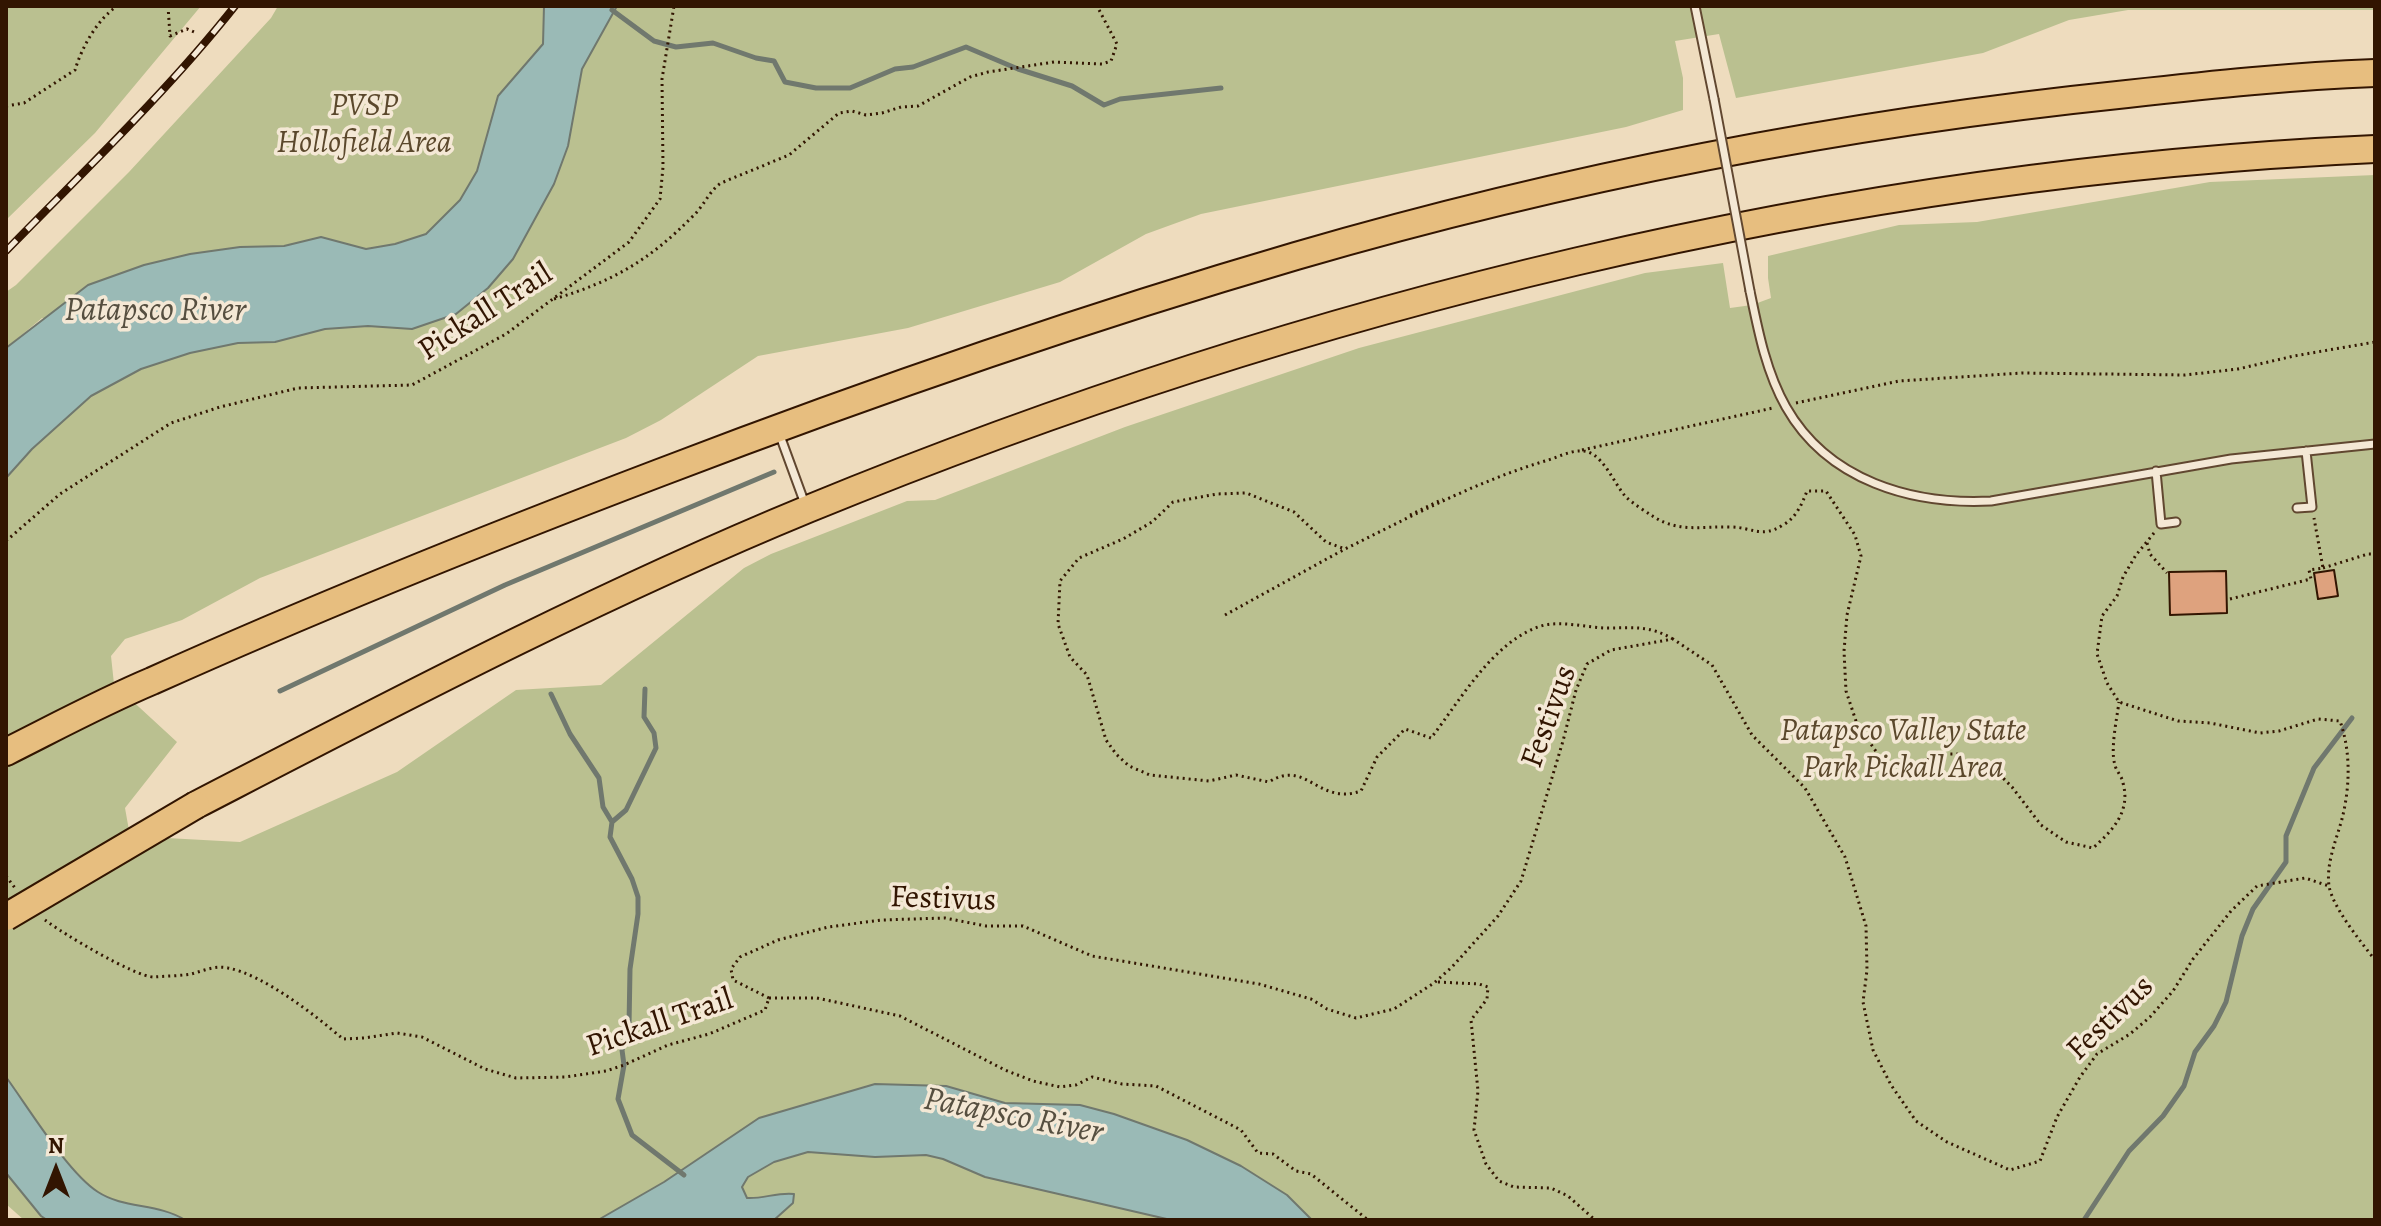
<!DOCTYPE html>
<style>
body{margin:0}
#map{position:relative;width:2381px;height:1226px;overflow:hidden;background:#eedcbe;font-family:Alegreya,serif}
canvas{display:block}
.frame{position:absolute;inset:0;border:8px solid #321501;pointer-events:none}
.north{position:absolute;left:16px;top:1130px;width:80px;height:80px;-webkit-text-stroke:6px #f4e8d5;paint-order:stroke;rotate:0deg;font-size:22px;font-weight:700;line-height:32px;text-align:center;color:#321501}
.north::after{content:'';display:block;margin:auto;width:28px;height:36px;background:#321501;clip-path:polygon(50% 0,100% 100%,50% 72%,0 100%)}
</style>
<div id="map">
<canvas width="2381" height="1226"></canvas>
<div class="frame"></div>
<div class="north">N</div>
</div>
<script>
const context = document.querySelector('canvas').getContext('2d');
context.lineJoin = 'round';
function fillPath(path, color) { context.fillStyle = color; context.fill(path, 'evenodd'); }
function trace(path, color, width, dash) { context.strokeStyle = color; context.lineWidth = width; context.lineCap = dash ? 'butt' : 'round'; context.setLineDash(dash || []); context.stroke(path); }
function label(font, color, halo, rows, align = 'center') {
  context.font = font + ' Alegreya,serif'; context.lineWidth = 7; context.setLineDash([]); context.textBaseline = 'middle'; context.strokeStyle = halo; context.fillStyle = color; for (const [text, x, y, turn = 0] of rows) {
    context.save(); context.translate(x, y); context.rotate((+turn || 0) * Math.PI / 180); context.textAlign = isNaN(turn) ? turn : align; if (halo) context.strokeText(text, 0, 0); context.fillText(text, 0, 0); context.restore();
  }
}
fillPath(new Path2D(`
 M6,6h195l-106,127 -89,87z
 M278,6h2097v4h-247l-59,10 -86,33 -247,45 -17,-64 -44,7 8,37v32l-57,17 -425,87 -55,20 -86,48 -152,46 -150,28 -97,64 -35,18 -366,140 -78,42 -57,19 -14,17 3,28 63,58 -52,66 5,28 110,6 157,-70 119,-82 85,-5 143,-117 27,-14 136,-53 28,-1 190,-73 234,-79 286,-75 78,-10 7,45 22,-3 19,-7 -3,-20v-22l131,-31 78,-3 233,-40 165,-7v1045h-2351l-18,-16v-119l8,4 -8,-12v-599c32,-36 69,-76 112,-99 22,-12 47,-17 70,-26l-146,-35 -36,30v-56l10,-7 113,-113 142,-154z`), '#bac090');
const water = new Path2D(`
 M544,6h73l-35,63 -14,77 -14,38 -41,75 -25,29 -32,26 -44,15 -44,-3 -43,3 -50,13 -37,1 -48,10 -49,16 -50,27 -59,53 -26,29v-130l82,-63 56,-20 46,-11 50,-7 44,-1 37,-9 45,12 29,-5 31,-10 34,-34 17,-29 21,-75 45,-52z
 M6,1077c22,30 62,96 92,115 26,17 60,11 87,28h-138l-6,-4 -35,-43z
 M875,1084l71,2 59,17 75,2 34,9 73,26 54,26 46,29 25,25h-141l-186,-43 -42,-18 -17,-4 -51,2 -67,-5 -34,10 -26,15 -6,10 5,11c16,1 31,-6 47,-4l-1,9 -19,17h-176l66,-38 95,-64z`);
fillPath(water, '#9abab6');
trace(water, '#70786e', 2);
trace(new Path2D(`
 M612,10l42,31 22,6 37,-4 43,15 18,3 11,21 31,6h34l45,-19 18,-2 53,-20 52,22 54,17 32,19 16,-6 101,-11
 M645,689l-1,28 10,16 2,15 -30,62 -14,12 -2,15 22,42 6,18v17l-8,55 -1,57 -7,24 2,15 -6,34 14,36 52,40
 M280,691l225,-106 269,-113
 M551,694l19,40 29,44 4,29 9,15
 M2084,1220l45,-69 34,-35 21,-30 11,-34 19,-26 12,-24 16,-66 11,-27 33,-47v-26l28,-68 38,-50`), '#70786e', 5);
const building = new Path2D(`
 M2334,570l4,26 -20,3 -4,-26z
 M2226,571l1,42 -57,2 -1,-43z`);
fillPath(building, '#dea27e');
trace(building, '#321501', 2);
const lane = new Path2D(`
 M1695,6l19,93
 M1750,291c8,39 16,81 36,116 42,74 126,98 205,94l240,-42 144,-15
 M779,433l26,71
 M2156,471l5,53 15,-2
 M2297,508l15,-1 -6,-56`);
const highway = new Path2D(`
 M6,752c48,-24 96,-50 146,-71 167,-75 336,-143 507,-208 209,-80 422,-154 637,-217 271,-79 550,-133 831,-162 82,-9 165,-18 248,-21
 M196,805c201,-104 403,-210 612,-296 497,-204 1030,-336 1567,-360`);
trace(lane, '#614730', 11);
trace(highway, '#321501', 30);
trace(new Path2D(`
 M168,6l2,30 17,-7 7,3
 M6,106l18,-3 51,-33c7,-23 22,-50 42,-64
 M554,299c58,-17 96,-39 139,-83 11,-10 16,-25 28,-33l68,-28 50,-42 13,-2 14,4 16,-2 19,-6 17,-1 52,-29 18,-5 66,-10 48,2 9,-3 6,-17 -20,-38
 M1796,403l103,-22 123,-8 163,2 53,-6 56,-13 81,-14
 M1582,450l191,-42
 M1410,515l33,-16
 M2154,533l-18,22 -13,22 -6,19 -15,20 -5,38 10,29 12,19 59,19 32,2 50,10 19,-2 39,-12 22,2c11,31 10,66 2,98 -6,22 -16,44 -13,67 4,22 32,56 46,74
 M6,541l54,-47 111,-71 49,-16 78,-19 114,-3 94,-51 123,-92 31,-43 3,-32 -1,-88 12,-73
 M2147,543l3,11 17,19
 M2323,568l45,-14h7
 M2230,599l81,-20 -2,-9 14,-2 -9,-50
 M1225,615l118,-65
 M1673,639c-24,-14 -39,-11 -65,-11 -22,0 -46,-8 -67,-2 -48,15 -81,75 -110,112l-26,-9 -28,28 -16,34c-43,15 -55,-33 -92,-9l-33,-7 -27,6 -59,-6 -21,-9 -13,-12 -10,-14 -19,-65 -17,-18 -12,-33 2,-43 19,-23 44,-19 29,-17 21,-20 44,-8 29,-1 48,19 32,30 19,7c65,-32 130,-67 200,-88 11,-3 24,-10 35,-10 21,-2 33,31 45,45 8,8 20,15 29,21 26,16 49,9 77,10 21,0 30,12 52,-2 13,-7 19,-21 24,-34h19l29,44 6,21 -14,59 -3,36 2,40 11,33 25,36 27,6 34,-12h14l25,16 17,4 13,13 29,38 25,17 27,6c19,-17 38,-36 30,-65 -1,-7 -7,-12 -8,-18 -5,-15 2,-47 4,-63
 M6,876l9,12
 M45,920c17,13 90,57 109,57 12,-1 25,-1 37,-3 12,-3 24,-9 37,-6 36,7 87,47 115,71l21,-1 33,-5 25,4 63,32 31,9 49,-1 41,-6 18,-6 44,-20 41,-11 56,-24 4,-12
 M1438,982l41,2 9,3 -1,12 -16,21 7,71 -4,39 12,34 13,17 15,6 37,1 17,8 27,24
 M769,998l-36,-18 -2,-11 9,-12 38,-17 50,-13 54,-7 63,-2 41,8h37l69,30 167,28 52,15 16,10 29,9 38,-9 40,-26 18,-16 46,-51 23,-35 42,-140 13,-51 11,-26 24,-14 62,-11 39,26 40,70 53,53 40,69 21,69 1,44 -4,32 10,48 18,35 25,36 31,21 63,28 30,-9 17,-44 23,-40 17,-23 33,-20 20,-17 23,-26 20,-32 38,-48 26,-25 48,-8 24,8
 M769,998h48l83,18 105,54 28,11 27,6 16,-2 16,-8 30,7 34,2 85,44 17,23 15,1 23,17 15,3 57,46`), '#321501', 3, [2, 4]);
trace(lane, '#f4e8d5', 7);
trace(highway, '#e7be7f', 26);
const rail = new Path2D(`
 M6,251c78,-80 160,-158 229,-245`);
trace(rail, '#321501', 8);
trace(rail, '#f4e8d5', 5, [15]);
const laneBridge = new Path2D(`
 M1714,99l36,192`);
const highwayBridge = new Path2D(`
 M6,917l190,-112`);
trace(laneBridge, '#614730', 11, []);
trace(highwayBridge, '#321501', 30, []);
trace(laneBridge, '#f4e8d5', 7);
trace(highwayBridge, '#e7be7f', 26);
label('italic 32px', '#5b482c', '#f4e8d5', [
 ["PVSP",364,107],
 ["Hollofield Area",364,144],
 ["Patapsco Valley State",1903,732],
 ["Park Pickall Area",1903,769]
]);
label('32px', '#321501', '#f4e8d5', [
 ["Pickall Trail",486,313,-33],
 ["Festivus",1550,717,-70],
 ["Festivus",943,900,2],
 ["Festivus",2111,1019,-44],
 ["Pickall Trail",660,1024,-19]
]);
label('italic 34px', '#564f40', '#f4e8d5', [
 ["Patapsco River",155,312],
 ["Patapsco River",1013,1117,11]
]);
</script>
